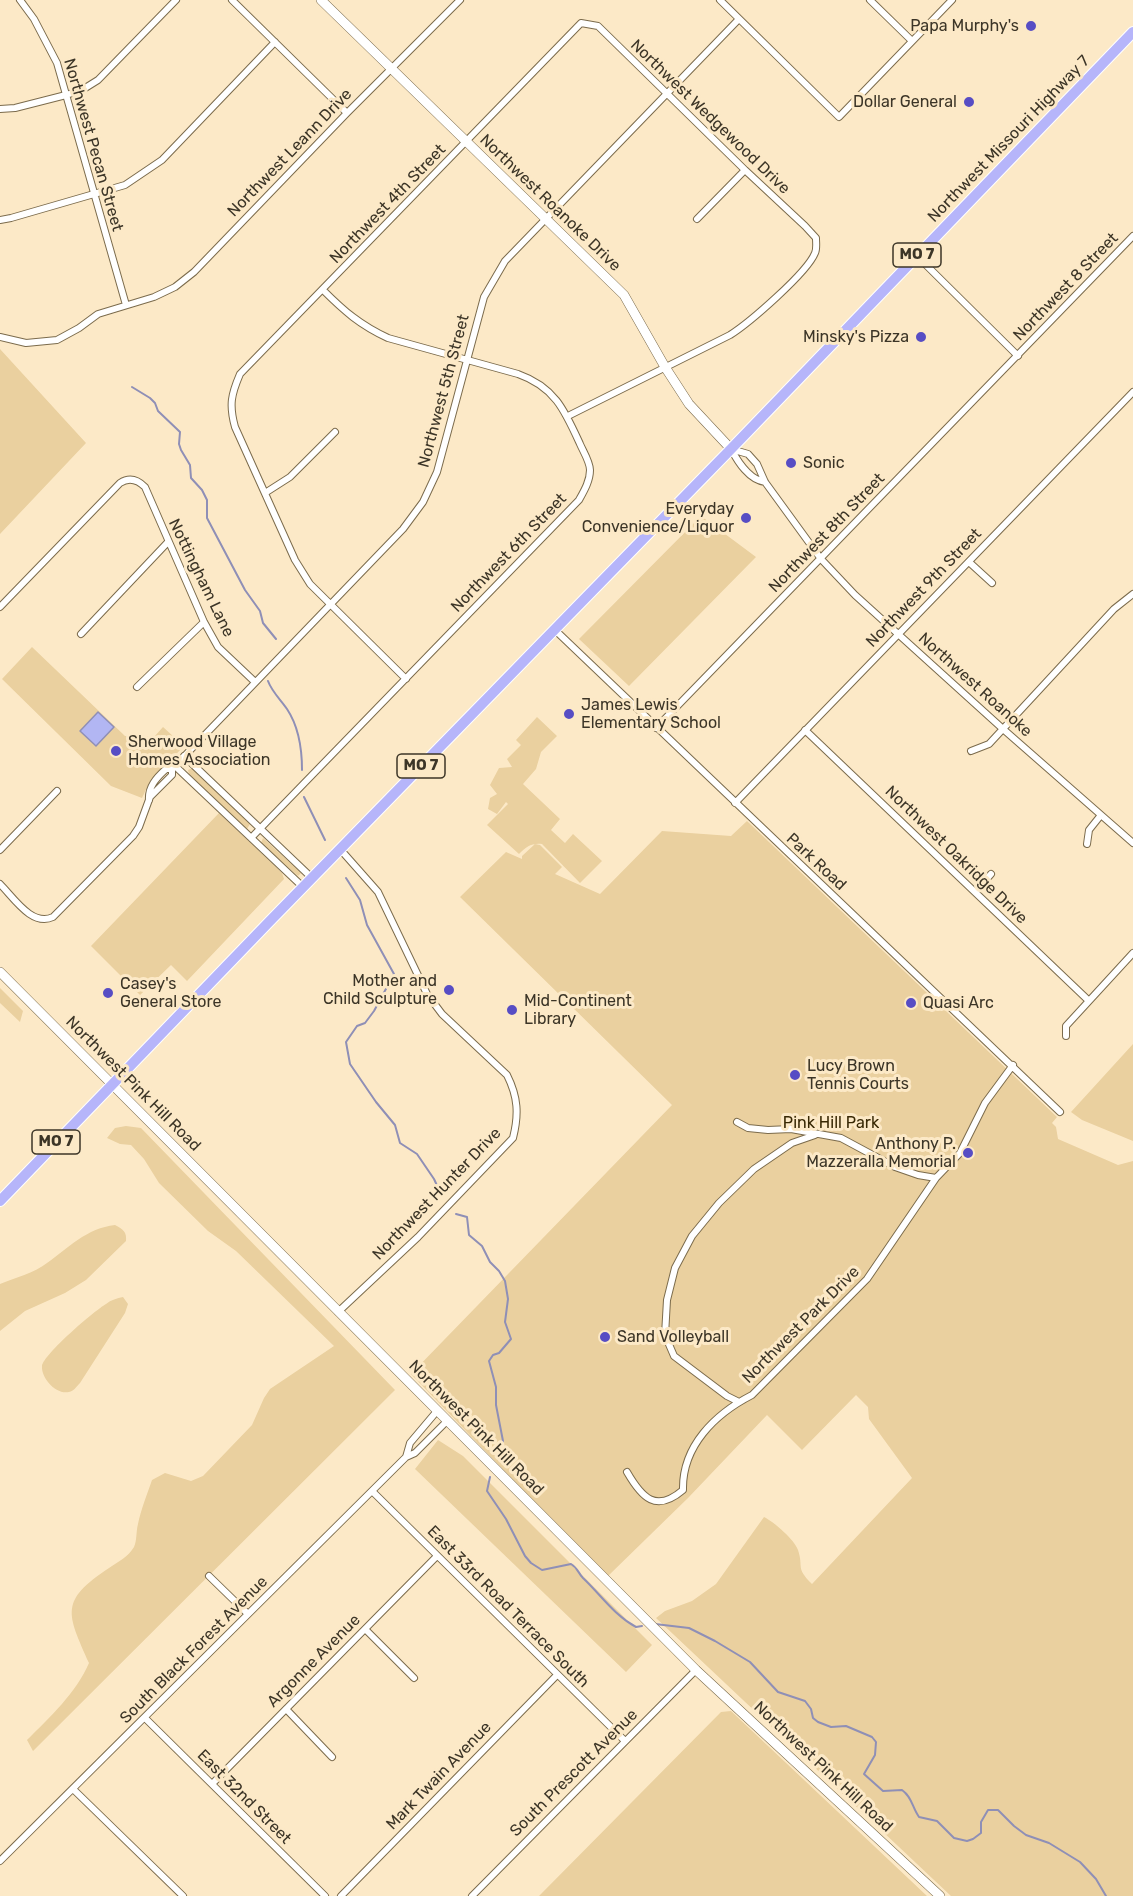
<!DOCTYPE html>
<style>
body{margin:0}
canvas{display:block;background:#fce9c7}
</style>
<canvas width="1133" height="1896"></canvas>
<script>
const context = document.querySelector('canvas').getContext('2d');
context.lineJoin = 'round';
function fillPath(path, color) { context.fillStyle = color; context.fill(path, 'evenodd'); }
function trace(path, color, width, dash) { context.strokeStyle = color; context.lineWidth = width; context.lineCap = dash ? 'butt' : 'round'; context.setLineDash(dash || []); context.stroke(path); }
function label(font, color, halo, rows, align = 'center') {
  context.font = font + ' Rubik,sans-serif'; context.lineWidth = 6; context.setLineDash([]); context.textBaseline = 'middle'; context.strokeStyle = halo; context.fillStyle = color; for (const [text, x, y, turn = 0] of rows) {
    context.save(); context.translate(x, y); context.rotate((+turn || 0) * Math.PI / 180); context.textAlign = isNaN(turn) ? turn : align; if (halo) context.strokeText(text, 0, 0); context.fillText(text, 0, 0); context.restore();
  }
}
fillPath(new Path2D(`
 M0,349l86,94 -86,91z
 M701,516l55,41 -127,129 -50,-47z
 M32,647l93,89 29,1 9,-10 21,19 -34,35 -8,17 -31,-12 -109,-107z
 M537,717l20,19 -16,16 -5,17 -13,15 37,35 -9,11 14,13 8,-9 29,27 -22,22 -38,-39c-11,-1 -16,3 -23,10l-32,-29 21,-21 -2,-2 -9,12 -9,-5 2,-11 7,-4 -7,-9 9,-17 13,-1 -5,-8 14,-14 -5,-5z
 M193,768l57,56 -3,5h-2l-56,-55 -1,-4z
 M219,813l63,60 2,6 -97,102 -16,-16 -31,30 -49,-49z
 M747,821l310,296 -5,6 4,4 2,12 60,26 15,-4v735h-182l-295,-278 9,-7 27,-10 24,-17 48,-67c10,5 31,23 34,33 6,18 -3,17 14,34l100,-106 -43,-59 -1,-12 -12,-12 -54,55 -35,-35 -79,83 -81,79 -196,-203 261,-269 -212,-208 46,-45 16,7v-3l13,-12 5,1 22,22 -7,7 45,20 62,-63 69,5z
 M263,838l38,35 -3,3 -37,-33z
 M0,988l23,23 -3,11 -20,-19z
 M1133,1044v97l-51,-21 -11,-8z
 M126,1126l15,2 254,262 -362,361 -6,-11c23,-23 49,-47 62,-77 -22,-50 -30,-62 20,-95 9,-6 19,-11 25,-21 3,-6 2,-16 4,-23 3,-15 9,-29 14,-44l13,-7 26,8 12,-5 49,-51 12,-27 6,-9 64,-43 -98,-95 -28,-20 -49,-48 -15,-24 -13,-14 -11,-1 -13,-6 8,-10z
 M115,1225c8,4 12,7 11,16l-40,39 -21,13 -40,18 -25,20v-47c15,-6 34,-11 47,-21 21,-15 40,-35 68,-38z
 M123,1297l5,7 -3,9 -45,70c-4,4 -6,8 -11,9 -13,3 -28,-14 -27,-26 2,-12 52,-55 64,-62 5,-4 11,-6 17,-7z
 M438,1440l25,16 189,189 -26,27 -211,-203z
 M731,1711l196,185h-388l182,-184z`), '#ead09f');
const water = new Path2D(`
 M98,712l16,15 -18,19 -16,-15z`);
fillPath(water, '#b2b6f3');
trace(water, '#8f8fb6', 1.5);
trace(new Path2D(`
 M132,387l18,11 5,5 3,8 22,21 -1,12 2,6 9,15 1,13 11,12 5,10v18l38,72 15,21 3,12 13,16
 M268,681c4,11 13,19 19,28 12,18 15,40 15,61
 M304,797l21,43
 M346,878l14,22 7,25 27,49 -20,37 -9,12 -8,3 -11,16 4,22 26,38 19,23 5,18 17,11 17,25 6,13
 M456,1214l11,3 2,18 13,11 8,16 9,9 6,10 3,18 -3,23 6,17 -12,14 -6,2 -4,6 7,26v18l7,36v10l-3,10
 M490,1477l-3,14 19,28 19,37 6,7 11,7 29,-6c7,4 7,9 12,14 18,17 31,37 53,49l6,-1
 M655,1624l34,4 26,13 35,21 28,30 27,9 6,8 2,9 5,4 13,5 15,-1 26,11 4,5 -1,13 -11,19 19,17 19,-1c10,7 10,17 17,27l18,4 17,17 13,3 6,-2 8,-6v-11l7,-12h10l16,16 12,9 23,8 31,19 16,17 10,17`), '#8f8fb6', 2);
const street = new Path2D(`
 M20,0l14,19 23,44 69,242
 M232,0l115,113
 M720,0l119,117 113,-117
 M870,0l42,41
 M0,109l15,-1 51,-13 16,-5 16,-10 78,-80
 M697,219l48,-49
 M0,220l11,-2 114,-33 37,-25 113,-118
 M917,256l101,100
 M0,337l26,6 31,-3 22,-12 19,-14 56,-17 21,-10 19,-15 153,-159 113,-113
 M731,449l17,5 9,10 8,18 56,77 34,36 148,134 130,114
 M731,449c7,13 18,31 34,33
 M265,493l25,-16 45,-45
 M969,562l23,21
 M0,607l120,-124c9,-6 17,-4 25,4l59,135 14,25 37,35
 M555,630l505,482
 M81,634l87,-92
 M406,679l-96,-95 -15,-24 -60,-133c-6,-22 -4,-32 5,-53l341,-351 17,3 147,144 60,56 11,12c0,5 1,11 -1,15 -8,20 -66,70 -85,82l-162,81
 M137,687l67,-65
 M656,728l477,-492
 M805,730l283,270
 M971,751l18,-7 125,-135 19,-15
 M184,756l128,122
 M175,766l128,121
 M149,800c-1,-13 7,-22 17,-31h6
 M735,803l398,-411
 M251,838l328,-338c5,-9 11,-19 11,-30 0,-8 -7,-19 -10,-26 -15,-33 -25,-57 -62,-70l-130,-36c-28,-13 -44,-27 -65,-48
 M1087,844l2,-14 12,-15
 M0,850l57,-59
 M0,884c14,14 32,43 53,33l80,-81 6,-9 11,-30 22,-22v-6l231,-240 20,-27 14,-30 47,-175 21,-36 234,-242
 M975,892l16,-18
 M1066,1036v-10l67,-73
 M936,1178l24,-25 25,-50 28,-38
 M338,1312l80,-75 95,-99c6,-24 5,-41 -6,-63l-65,-61 -15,-20 -49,-102 -38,-43
 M739,1402l-12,-6 -53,-40 -9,-21 2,-35 8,-32 17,-32 27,-33 35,-34 38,-26 23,-8
 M406,1457l4,-14 27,-32
 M627,1472c15,26 29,41 56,18 -1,-44 32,-76 69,-95l115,-116 69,-101 -18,-3 -23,-8 -54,-29 -50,-9 -23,1 -20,-2 -11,-6
 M372,1491l253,250
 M209,1576l39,38
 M365,1629l49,49
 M286,1709l46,48
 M145,1718l180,178
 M212,1784l225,-228
 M73,1789l110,107
 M0,1861l406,-404 9,-4 32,-32
 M341,1896l216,-221
 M472,1896l224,-226`);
const secondary = new Path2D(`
 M321,0l303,295 41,72 24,37 42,45
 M0,972l696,698 244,226`);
const primary = new Path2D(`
 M0,1201l268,-278 463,-474 402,-417`);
trace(street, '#7b6b4c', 8);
trace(secondary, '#7b6b4c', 10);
trace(primary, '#fff', 12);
trace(street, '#fff', 6);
trace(secondary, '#fff', 9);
trace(primary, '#b6b5fa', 10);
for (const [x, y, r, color] of [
 [1031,26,6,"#574dc4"],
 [969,102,6,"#574dc4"],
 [921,337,6,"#574dc4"],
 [791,463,6,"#574dc4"],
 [746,518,6,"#574dc4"],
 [569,714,6,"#574dc4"],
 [116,751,6,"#574dc4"],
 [449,990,6,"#574dc4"],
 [108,993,6,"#574dc4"],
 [911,1003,6,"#574dc4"],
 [512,1010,6,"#574dc4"],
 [795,1075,6,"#574dc4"],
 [968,1153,6,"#574dc4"],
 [605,1337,6,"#574dc4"]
]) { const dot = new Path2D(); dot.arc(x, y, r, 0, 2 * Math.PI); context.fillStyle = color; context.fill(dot); trace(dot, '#fce9c7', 2); }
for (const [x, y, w] of [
 [917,255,48],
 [421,766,48],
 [56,1142,48]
]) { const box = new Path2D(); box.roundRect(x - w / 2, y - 12, w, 24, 4.5); context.fillStyle = '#fce9c7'; context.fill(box); trace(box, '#3c3527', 1.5); }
label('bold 15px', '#3c3527', null, [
 ["MO 7",917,255],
 ["MO 7",421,766],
 ["MO 7",56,1142]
]);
label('16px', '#3c3527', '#fce9c7', [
 ["Papa Murphy's",1019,26,"right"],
 ["Dollar General",957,102,"right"],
 ["Minsky's Pizza",909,337,"right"],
 ["Sonic",803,463],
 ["Everyday",734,509,"right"],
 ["Convenience/Liquor",734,527,"right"],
 ["James Lewis",581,705],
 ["Elementary School",581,723],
 ["Sherwood Village",128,742],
 ["Homes Association",128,760],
 ["Mother and",437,981,"right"],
 ["Child Sculpture",437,999,"right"],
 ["Casey's",120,984],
 ["General Store",120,1002],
 ["Mid-Continent",524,1001],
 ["Library",524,1019],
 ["Quasi Arc",923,1003],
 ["Lucy Brown",807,1066],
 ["Tennis Courts",807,1084],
 ["Anthony P.",956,1144,"right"],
 ["Mazzeralla Memorial",956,1162,"right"],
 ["Sand Volleyball",617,1337]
], 'left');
label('16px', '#3c3527', '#fce9c7', [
 ["Northwest Wedgewood Drive",710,117,44],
 ["Northwest Missouri Highway 7",1009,139,-46],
 ["Northwest Pecan Street",93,145,74],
 ["Northwest Leann Drive",290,153,-46],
 ["Northwest Roanoke Drive",550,203,44],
 ["Northwest 4th Street",388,204,-46],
 ["Northwest 8 Street",1066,287,-46],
 ["Northwest 5th Street",444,391,-75],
 ["Northwest 8th Street",827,533,-46],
 ["Northwest 6th Street",509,553,-46],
 ["Nottingham Lane",201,578,64],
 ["Northwest 9th Street",924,588,-46],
 ["Northwest Roanoke",975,685,42],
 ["Northwest Oakridge Drive",956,855,44],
 ["Park Road",816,862,43],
 ["Northwest Pink Hill Road",133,1084,45],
 ["Northwest Hunter Drive",437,1194,-46],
 ["Northwest Park Drive",801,1325,-45],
 ["Northwest Pink Hill Road",476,1428,45],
 ["East 33rd Road Terrace South",508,1607,45],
 ["South Black Forest Avenue",194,1650,-45],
 ["Argonne Avenue",314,1661,-45],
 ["Northwest Pink Hill Road",823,1767,43],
 ["South Prescott Avenue",574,1773,-45],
 ["Mark Twain Avenue",439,1776,-46],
 ["East 32nd Street",244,1797,45]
]);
label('16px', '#382804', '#fce9c7', [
 ["Pink Hill Park",831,1123]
]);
</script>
